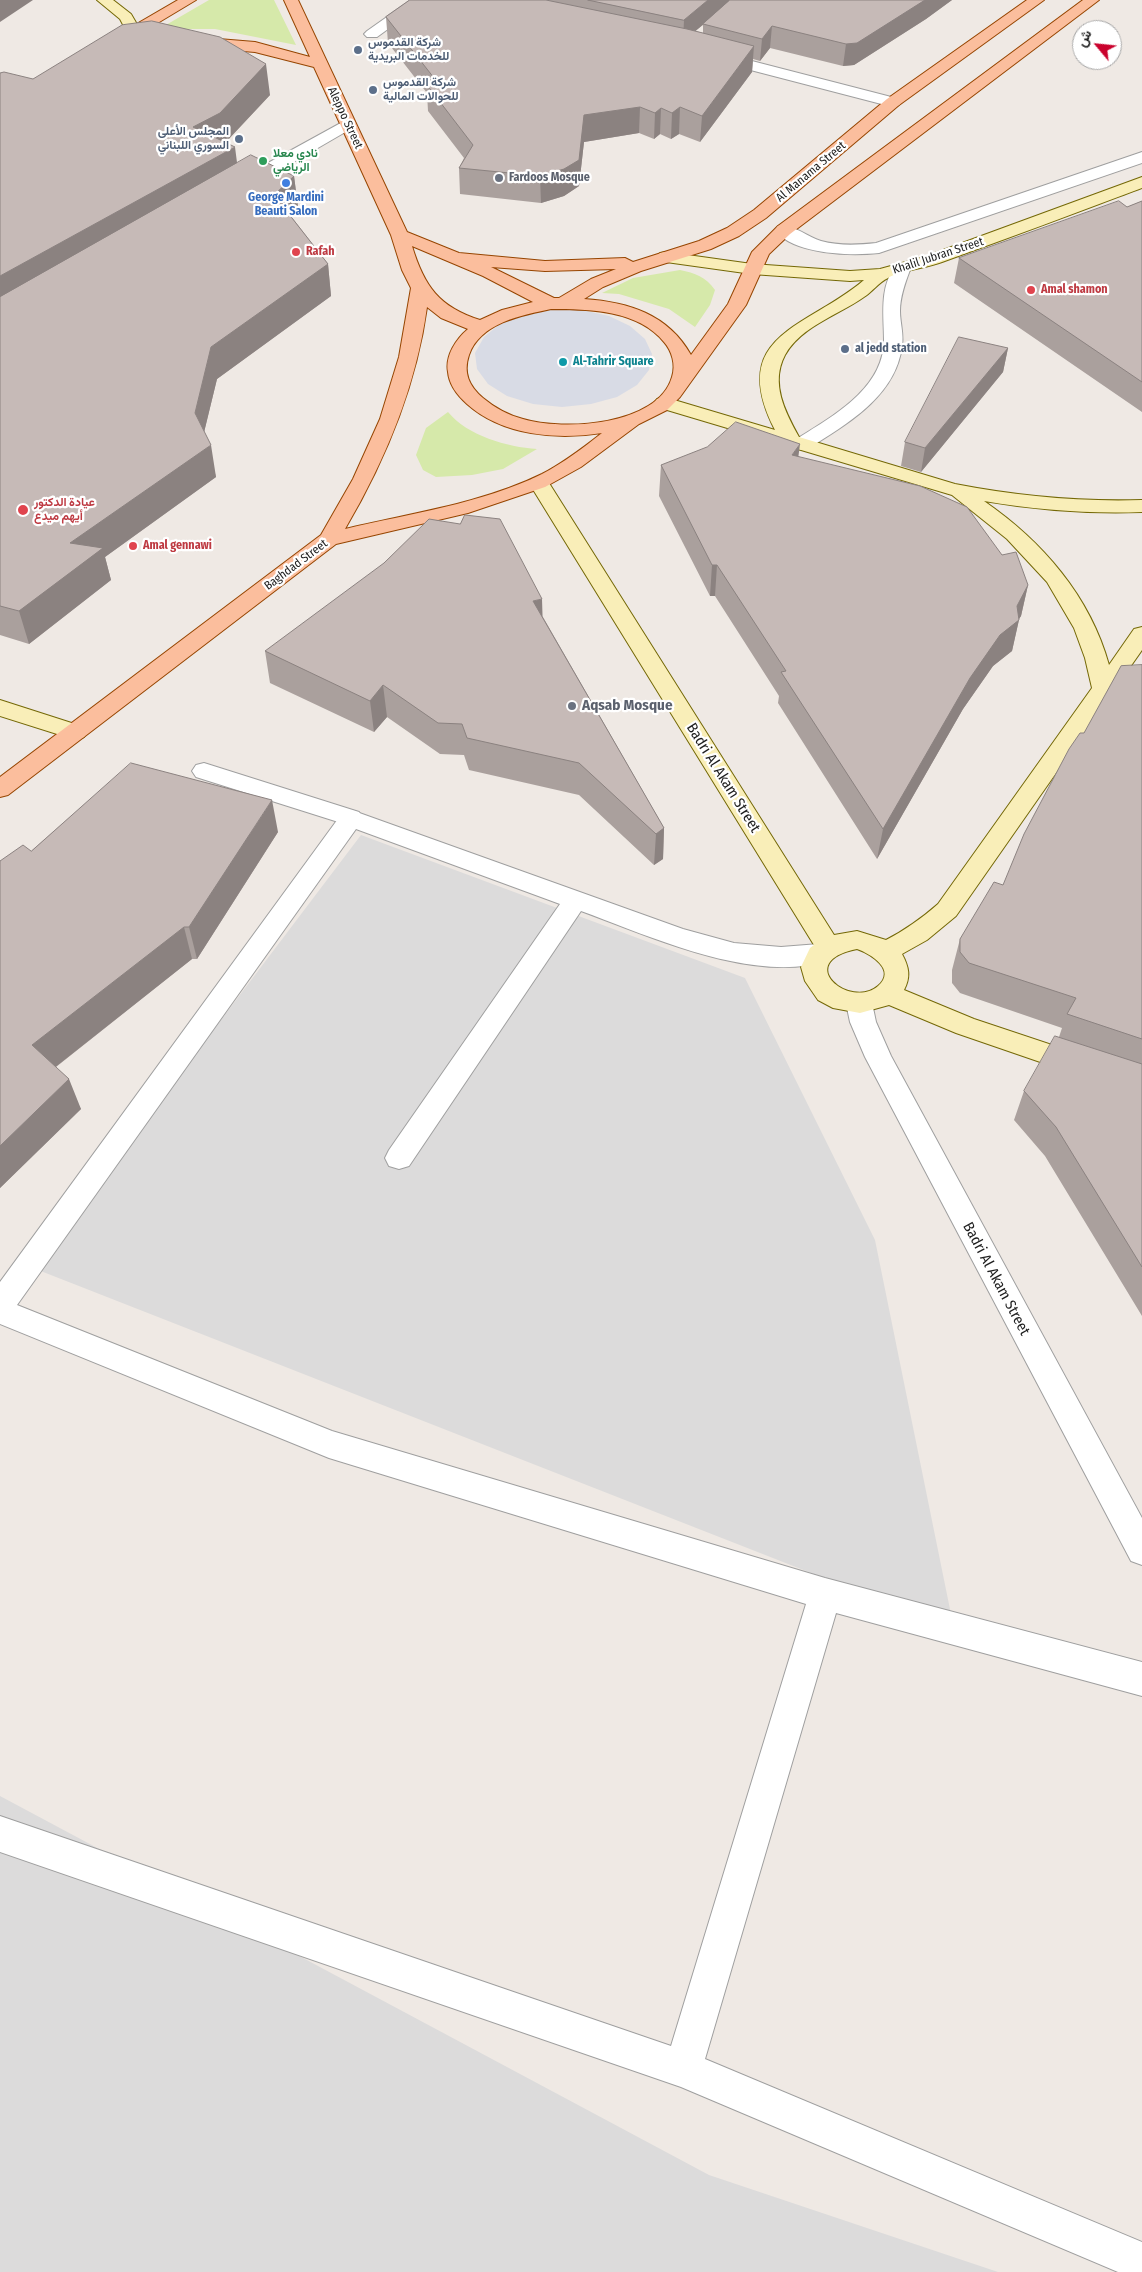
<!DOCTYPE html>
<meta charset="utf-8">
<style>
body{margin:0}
#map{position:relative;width:1142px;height:2272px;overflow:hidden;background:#efe9e4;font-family:"Fira Sans Condensed",Vazirmatn,sans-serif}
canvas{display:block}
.north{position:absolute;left:1072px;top:20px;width:50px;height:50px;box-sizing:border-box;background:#fff;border:1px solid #a5a5a5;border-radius:50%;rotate:298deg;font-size:14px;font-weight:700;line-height:20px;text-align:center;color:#1e1e1e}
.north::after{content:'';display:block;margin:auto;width:18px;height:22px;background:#ca022d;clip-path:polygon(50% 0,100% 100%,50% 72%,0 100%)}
</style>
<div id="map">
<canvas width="1142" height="2272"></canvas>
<div class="north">ش</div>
</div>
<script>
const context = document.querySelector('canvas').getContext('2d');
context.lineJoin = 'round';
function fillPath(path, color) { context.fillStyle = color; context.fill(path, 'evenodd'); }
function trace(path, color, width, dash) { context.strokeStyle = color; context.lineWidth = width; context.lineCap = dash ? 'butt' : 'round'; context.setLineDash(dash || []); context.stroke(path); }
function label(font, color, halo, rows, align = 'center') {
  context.font = font + ' "Fira Sans Condensed",Vazirmatn,sans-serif'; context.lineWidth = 4.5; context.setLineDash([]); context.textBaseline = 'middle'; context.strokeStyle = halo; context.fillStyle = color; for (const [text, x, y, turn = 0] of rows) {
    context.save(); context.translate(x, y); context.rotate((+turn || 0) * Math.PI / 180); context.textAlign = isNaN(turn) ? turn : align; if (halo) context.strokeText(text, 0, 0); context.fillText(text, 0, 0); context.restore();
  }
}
fillPath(new Path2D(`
 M361,835l384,143 130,262 79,389 -921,-361z
 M0,1796l709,379 289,97h-998z`), '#dcdbdb');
fillPath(new Path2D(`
 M209,0h65l22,45 -81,-16h-56z
 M680,270c15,3 26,7 35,20l-5,15 -15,22 -26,-18 -50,-15 -17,-1 31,-15z
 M448,412c20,24 59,35 89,37l-34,20 -31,6 -36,2 -13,-7 -7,-15 10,-27z`), '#d6e9aa');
fillPath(new Path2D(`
 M553,309l29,1 27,6 21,10 15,13 7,15 -3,16 -12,15 -20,12 -26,7 -29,3 -29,-3 -26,-8 -19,-12 -11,-15 -2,-16 9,-16 17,-14 24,-9z`), '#d8dbe5');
const lane = new Path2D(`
 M411,0h17l-51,37h-10l-3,-3 3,-3z
 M1142,152v11l-263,90c-27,3 -86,2 -104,-23l3,-4c14,-3 29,11 43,15 18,5 37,4 55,2z
 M901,265l6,1 3,4c-5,13 -10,27 -10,41 0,12 4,23 2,35 -6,50 -55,78 -93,102l-7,2 -7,-2 -3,-4 3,-4c36,-23 88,-50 89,-99 0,-26 -5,-52 11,-75z
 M204,763l155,49 4,6 -4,6 -8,2 -155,-49 -4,-6 4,-6z`);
const street = new Path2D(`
 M717,52l182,47 2,3 -2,3 -6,2 -181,-47 -3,-3 3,-3z
 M348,119l6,2 2,3 -2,3 -105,61h-12l-2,-4 2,-4z
 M351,810l332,119 51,14 47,4 38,-3 9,3 4,7 -4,7c-75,23 -176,-24 -247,-50l-172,255 -10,3 -10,-3 -4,-8 4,-8 171,-246 -204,-75 -339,476 315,126 493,147 317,84v34l-306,-83 -131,446 437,183v30h-24l-437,-185 -681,-235v-36l671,230 135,-442 -477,-146 -329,-134v-42l343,-470z
 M859,993l9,3 4,7 4,19 15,34 251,462v47l-11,-4 -266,-504 -15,-35 -4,-19 4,-7z`);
const secondary = new Path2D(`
 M97,0h16l18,14 11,19 -3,3h-10l-9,-17z
 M1142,177v11c-67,25 -133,50 -200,74 -15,6 -41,8 -54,16 -9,4 -16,14 -24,19 -25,18 -63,29 -79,58 -15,28 0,57 14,82l156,47c62,12 124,18 187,16v12c-53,2 -105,-2 -158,-11 58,40 106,95 125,164l25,-36 8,-2v23l-186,266 -29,24 -25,14c7,13 9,23 2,36l70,29 168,56v22l-186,-64 -67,-28 -29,8 -27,-5 -15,-8 -13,-19 -4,-14 9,-19 4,-3 -285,-462 3,-4 7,-2 7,2 3,4 285,452 23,-4 29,9c19,-10 36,-22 52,-36l154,-216 -7,-30 -11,-30 -27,-46 -40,-43 -55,-44 -295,-88 -3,-4 3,-4 7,-2 111,33c-49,-96 33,-102 89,-150l-14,1 -98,-7 -86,-12 -6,-1 -3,-4 3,-4 6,-1 86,12 98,7 30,-2 44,-12zM857,949c14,5 40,21 21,37 -28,24 -86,-24 -21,-37z
 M0,700l84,27 3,5 -3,5 -8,3 -76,-24z`);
const primary = new Path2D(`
 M178,0h18l-70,42h-10l-3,-3 3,-3z
 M284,0h14l109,232 52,21 86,8 80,-3 8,4 66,-21 28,-13 27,-18 133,-111 140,-99h17l-145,105 -133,113 -27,18 -28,13 -70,22 -38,16 -19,12c44,3 84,15 107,56l37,-51 24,-52 26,-26 305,-226h16l-309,234 -21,20 -23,51 -66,92 -13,13 -28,14 -58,43 -36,20 -77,26 -132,31 -328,251 -8,2v-20l321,-242 32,-56 27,-60 19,-62 12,-69 -9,-18 -11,-35 -77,-168 -59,-15 -61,-5 -5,-2 -3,-3 3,-3 5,-2 61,5 55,15zM412,246l71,30 50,26 -31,8 -22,10c-41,-13 -56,-34 -68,-74zM491,267l54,4 71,-2 -25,10 -32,19h-5zM427,307l14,11 27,11c-12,10 -23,27 -20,43 1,13 10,24 19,32 36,32 90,36 135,29 -19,15 -39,30 -60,41 -61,30 -131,39 -197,55 41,-70 71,-142 82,-222zM551,309c38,0 87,1 113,33 8,9 12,23 8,35 -14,49 -109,54 -149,42 -15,-4 -28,-11 -40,-21 -14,-12 -20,-25 -14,-43 11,-32 53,-40 82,-46z`);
trace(lane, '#9f9f9f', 2);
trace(street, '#9f9f9f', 2);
trace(secondary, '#746806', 2);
trace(primary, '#964501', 2);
fillPath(lane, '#fff');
fillPath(street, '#fff');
fillPath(secondary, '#f9eeb8');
fillPath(primary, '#fbbe9d');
fillPath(new Path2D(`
 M410,0h542l-26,19 -72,46 -11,1 -73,-18 -10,13 -7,-2 -1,13 -52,70 -21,-8 -8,5 -11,-5 -6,5 -15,-6 -55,9 -5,44 -15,10 -23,7 -81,-9 -1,-26 5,-10 -36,-47 -1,-18 -39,-50 -2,-26zM703,25v8l-8,-2z
 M0,73l33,6 237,16 -45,48 12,20 57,13 4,31 -8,8 38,49 3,32 -114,83 -13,53 12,45 -111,80 6,23 -82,64 -29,-9z
 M1142,201v211l-188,-129 5,-25 168,-51z
 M1008,348l-5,24 -82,100 -20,-6 4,-24z
 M798,456l204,99 26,30 -7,31 -2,3 -7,32 -19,15 -30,43 -86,150 -99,-156 1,-7 -64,-100h-5l-51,-100 2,-31z
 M543,617l121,211 -1,31 -9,6 -75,-70 -110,-25 -5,-15 -24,-1 -53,-37 -13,15 -104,-49 -5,-32z
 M1142,665v651l-97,-160 -31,-36 10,-29 35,-54 3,-9 -102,-35 -8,-10v-13l8,-31 43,-54 81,-152z
 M278,832l-81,127h-5l-136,108 25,42 -81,79v-327l31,-10z`), '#aaa09d');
fillPath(new Path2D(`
 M0,0h33l-33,22z
 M708,0h23l-48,42 1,-22z
 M925,0h27l-26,19 -72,46 -11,1 3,-22z
 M772,26l-2,22 -10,13 2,-22z
 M754,46l-2,26 -52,70 2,-26z
 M266,64l4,31 -45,48 -32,-16z
 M640,107l-1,26 -55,9 -5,44 -15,10 -23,7 -1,-27 44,-61z
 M680,107l-1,27 -8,5 1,-26z
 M661,108l-1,26 -6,5 1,-26z
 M235,147l4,31 -239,135v-37z
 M294,176l4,31 -20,20 -4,-32z
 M328,264l3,32 -114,83 -16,66 -6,-32 16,-66z
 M1008,348l-5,24 -82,100 4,-24z
 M800,444l-4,31 -4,-20z
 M211,445l5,32 -111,80 6,23 -82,64 -10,-33 51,-68z
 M712,565h5l-2,31h-5z
 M1028,585l-7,31 -4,6 2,-2 -7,31 -19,15 -30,43 -86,150 6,-30 87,-151 47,-72z
 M542,599l1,32 -10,-30z
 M383,685l4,32 -13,15 -4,-31z
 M272,800l6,32 -81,127 -8,-32z
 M664,828l-1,31 -9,6 2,-31z
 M184,927l8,32 -148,117 -12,-31z
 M69,1079l12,30 -81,79v-42z`), '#8b8280');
const building = new Path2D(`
 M410,0h136l141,29 67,17 -52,70 -22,-9 -8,6 -11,-5 -6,5 -15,-6 -56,8 -5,45 -15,9 -24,7 -81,-8 14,-23 -46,-60 11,-2 -52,-66z
 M588,0h120l-24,20z
 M730,0h195l-68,43 -11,1 -74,-18 -10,13 -59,-15z
 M152,21l68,16 46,27 -46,49 -27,14 42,20 -235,129v-203l4,-1 29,7 89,-54z
 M251,155l43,21 -20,19 54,69 -117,83 -16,66 16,32 -141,98 33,5 -84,63 -19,-5v-309z
 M1119,201l8,6 15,-6v181l-183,-124z
 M959,337l49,11 -83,100 -20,-6z
 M736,422l64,22 -8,11 128,31 47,21 35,48 14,-3 12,33 -11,21 2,14 -19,15 -30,43 -87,151 -102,-157 5,-1 -69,-106h-5l-51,-100 46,-18z
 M465,515l35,4 42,80 -9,2 131,227 -8,6 -77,-71 -112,-25 -5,-14 -24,-1 -55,-38 -13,16 -105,-50 119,-88 45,-44 31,5z
 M1142,665v374l-75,-25 9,-16 -107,-35 -9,-11v-13l34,-57 9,3 21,-51 45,-85 11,-16h4l37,-67z
 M131,763l141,37 -83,127h-5l-152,118 37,34 -69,67v-285l23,-16 8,6z
 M1055,1036l87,28v203l-86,-140 -32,-36z`);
fillPath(building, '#c6bab7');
trace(building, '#8b8280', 1);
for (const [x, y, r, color] of [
 [358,50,5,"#5c6f8a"],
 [373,90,5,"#5c6f8a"],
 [239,139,5,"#5c6f8a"],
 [263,161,5,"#2e9e5b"],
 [499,178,5,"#6b7280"],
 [286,183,5,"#3f7fe0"],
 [296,252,5,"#e0444e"],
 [1031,290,5,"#e0444e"],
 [845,349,5,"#5c6f8a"],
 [563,362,5,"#0f9aa8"],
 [23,510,6,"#e0444e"],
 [133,546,5,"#e0444e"],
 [572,706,5,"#6b7280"]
]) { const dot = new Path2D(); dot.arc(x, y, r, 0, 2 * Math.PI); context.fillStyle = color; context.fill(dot); trace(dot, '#fff', 2); }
label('bold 12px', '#4e5e75', '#fff', [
 ["شركة القدموس",368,43],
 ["للخدمات البريدية",368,57],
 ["شركة القدموس",383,83],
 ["للحوالات المالية",383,97],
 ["المجلس الأعلى",229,132,"right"],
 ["السوري اللبناني",229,146,"right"],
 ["al jedd station",855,349]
], 'left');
label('12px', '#1e1e1e', '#fff', [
 ["Aleppo Street",345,118,65],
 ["Al Manama Street",811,172,-40],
 ["Khalil Jubran Street",938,256,-18],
 ["Baghdad Street",296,565,-37]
]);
label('bold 12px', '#27864d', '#fff', [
 ["نادي معلا",273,154],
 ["الرياضي",273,168]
], 'left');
label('bold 12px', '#5b616d', '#fff', [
 ["Fardoos Mosque",509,178]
], 'left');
label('bold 12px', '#366cbe', '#fff', [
 ["George Mardini",286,198],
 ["Beauti Salon",286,212]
]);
label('bold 12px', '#be3a42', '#fff', [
 ["Rafah",306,252],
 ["Amal shamon",1041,290],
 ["عيادة الدكتور",34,503],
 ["أيهم ميدع",34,517],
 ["Amal gennawi",143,546]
], 'left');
label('bold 12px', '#0d838f', '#fff', [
 ["Al-Tahrir Square",573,362]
], 'left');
label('bold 15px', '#5b616d', '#fff', [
 ["Aqsab Mosque",582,706]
], 'left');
label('15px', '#1e1e1e', '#fff', [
 ["Badri Al Akam Street",723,778,58],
 ["Badri Al Akam Street",996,1279,62]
]);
</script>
